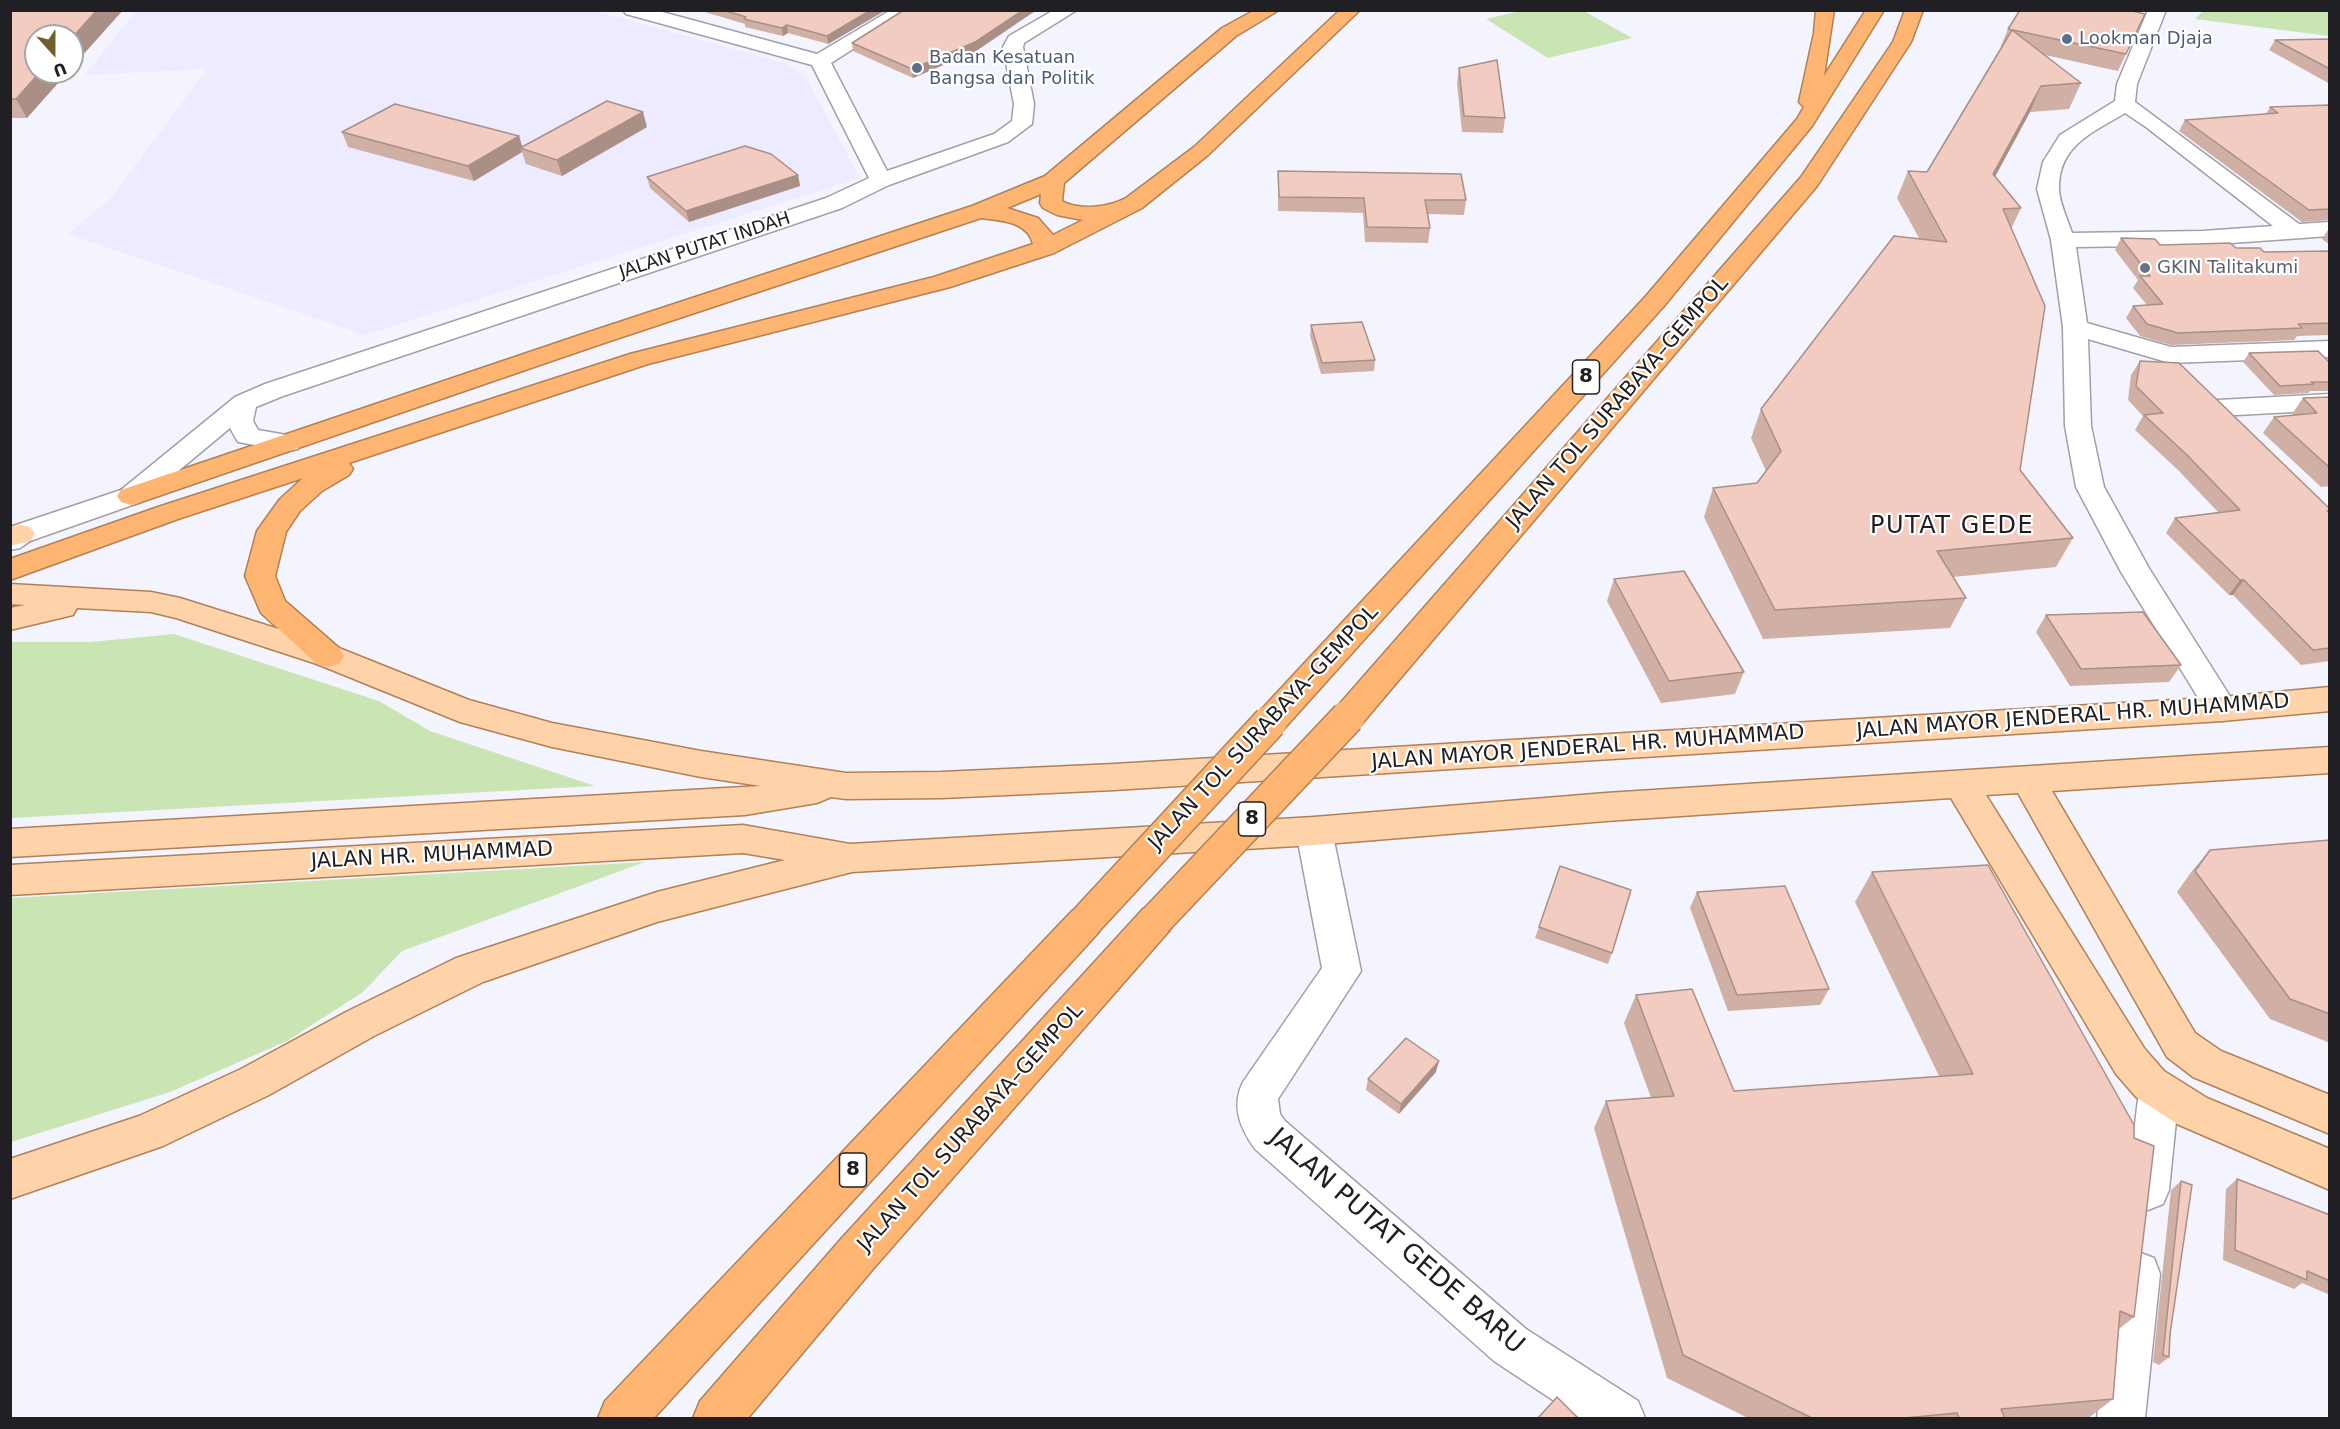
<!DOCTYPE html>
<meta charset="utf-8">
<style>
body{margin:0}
#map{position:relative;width:2340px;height:1429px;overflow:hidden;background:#f4f4fe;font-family:"DejaVu Sans",sans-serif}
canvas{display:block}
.frame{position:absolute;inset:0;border:12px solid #202024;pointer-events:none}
.north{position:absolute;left:24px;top:24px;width:60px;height:60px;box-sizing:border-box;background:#fff;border:2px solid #a6a6a7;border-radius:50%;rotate:159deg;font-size:16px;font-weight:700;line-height:24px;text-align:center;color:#202024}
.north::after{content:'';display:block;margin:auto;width:21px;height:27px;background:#725e2d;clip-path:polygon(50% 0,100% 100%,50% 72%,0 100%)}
</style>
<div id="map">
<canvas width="2340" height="1429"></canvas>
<div class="frame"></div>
<div class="north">U</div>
</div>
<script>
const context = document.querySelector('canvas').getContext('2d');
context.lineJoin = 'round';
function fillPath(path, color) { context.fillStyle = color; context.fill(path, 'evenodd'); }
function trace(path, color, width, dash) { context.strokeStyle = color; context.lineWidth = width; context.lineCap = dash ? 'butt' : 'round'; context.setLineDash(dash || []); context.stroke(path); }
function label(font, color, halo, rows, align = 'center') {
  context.font = font + ' "DejaVu Sans",sans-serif'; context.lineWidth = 4.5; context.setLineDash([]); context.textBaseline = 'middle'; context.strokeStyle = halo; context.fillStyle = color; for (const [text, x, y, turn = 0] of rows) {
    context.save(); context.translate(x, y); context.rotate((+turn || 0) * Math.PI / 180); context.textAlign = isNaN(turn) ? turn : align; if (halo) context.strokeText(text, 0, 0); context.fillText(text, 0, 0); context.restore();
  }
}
fillPath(new Path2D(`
 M136,11h460l188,52 21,13 55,102 -495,157 -297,-101 43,-36 96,-129 -122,6z`), '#ecebff');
fillPath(new Path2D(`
 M1525,10l59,1 48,27 -84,20 -62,-39z
 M2203,11h126v25l-134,-17z
 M174,634l205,67 51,30 165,55 -584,32v-176h79z
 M645,862l-243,89 -39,41 -76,49 -117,51 -159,50v-244z`), '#c9e5b4');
const minor = new Path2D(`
 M623,10h32l162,44 74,-44h23l-83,53 56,108 107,-37 18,-13 2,-17 -11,-57 6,-11 45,-26h23l-53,33 -1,4 11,57 -2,20 -24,18 -119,43 -47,23 -559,188 -27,11 -3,14 5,9 40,7 4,6 -4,6 -10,2 -50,-9 -8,-14 -89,74 -111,39 -10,7 -10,2v-23l111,-37 114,-93 30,-13 561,-186 43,-20 -57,-113 -186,-51z
 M2148,10h18l-29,74 -2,18 164,122 31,-2v14l-127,9 -127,2 11,76 84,24 159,-6v16l-160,6 -82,-24 3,87 13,61 46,83 88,139 -4,8 -12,4 -12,-4 -89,-145 -45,-85 -11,-61 -2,-99 -12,-87 -14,-51 6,-27 17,-27 55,-34 2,-17zM2125,113l21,14 127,99 -70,5 -131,2c-4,-13 -13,-31 -13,-44 -1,-44 35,-57 66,-76z
 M2330,394v16l-112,6 -9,-2 -4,-6 4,-6 9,-2z
 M1314,817l13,4 5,10 29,140 -83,128 2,15 5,7 241,208 112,72 7,17h-65l-86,-57 -239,-212c-15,-21 -24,-43 -12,-67l79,-114 -26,-137 5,-10z
 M2159,1072l14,6 6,13 -10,99 -6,14 -15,6 -15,-6 -6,-14 12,-99 6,-13z
 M2138,1252l16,6 6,16 -15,144h-48l19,-144 6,-16z`);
const major = new Path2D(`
 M20,525l10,2 5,7 -5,7 -20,5v-19z
 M10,584l141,8 29,6 159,50 130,52 83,23 149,28 145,22 96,-1 172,-8 1108,-67 108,-10v24l-108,10 -1108,69 -172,8 -96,1 -15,-2 -14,6 -72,12 -735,42v-28l751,-43 -60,-9 -149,-30 -92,-25 -143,-58 -141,-46 -25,-6 -74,-4 -4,7 -63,15v-22l15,-3 -15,-1z
 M2330,747v26l-278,18 143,242 26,18 109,44v39l-137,-57 -26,-20 -149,-264 -32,2 158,253 20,23 43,27 123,51v41l-153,-66 -41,-27 -20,-23 -165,-276 -345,23 -292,24 -462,27 -195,50 -174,60 -109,54 -105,59 -106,51 -153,53v-40l129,-43 102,-47 105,-57 110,-54 201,-66 128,-32 -42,-7 -733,42v-30l733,-40 107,19 464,-27 292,-24z`);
const highway = new Path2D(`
 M1255,10h24l-43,26 -172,147 -2,18c18,10 47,6 64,-3l68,-51 146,-137h20l-152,145 -66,53 -88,45 -104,34 -302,77 -299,99 4,6 -4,6 -27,16 -22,20 -14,21 -11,44 10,25 54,47 5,8 -5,8 -11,3 -11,-3 -56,-51 -16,-37 12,-45 23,-32 23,-21 -125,41 -168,61v-21l148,-52 472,-153 304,-77 99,-33c-6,-23 -31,-23 -52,-26l-380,126 -460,158 -10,3 -10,-3 -4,-6 4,-6 462,-156 389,-128 73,-30 177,-148zM1041,194l-1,9 3,5 14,7 26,5 -30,15 -15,-17 -31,-10z
 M1816,10h18l-10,66 42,-66h18l-72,116 -148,180 -382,425 -12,3 -12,-3 -5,-9 5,-9 388,-417 151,-177 7,-12 -5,-5 15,-69z
 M1905,10h18l-12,32 -94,144 -457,540 -12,3 -12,-3 -5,-9 5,-9 465,-531 92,-135z
 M1156,905l13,4 6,11 -6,11 -296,338 -125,149h-55l7,-17 141,-162 302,-330z
 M1085,907l13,4 6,11 -6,11 -444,485h-56l7,-17 467,-490z`);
trace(minor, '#a09fab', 3);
trace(major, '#b08156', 3);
trace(highway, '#b08156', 3);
fillPath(minor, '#fff');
fillPath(major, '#fed3aa');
fillPath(highway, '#feb571');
const highwayBridge = new Path2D(`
 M1156,920l192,-203
 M1085,922l185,-200`);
trace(highwayBridge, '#b08156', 36, []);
trace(highwayBridge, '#feb571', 33);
fillPath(new Path2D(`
 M10,10h113l-51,57v-31l-45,82h-17z
 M698,10h188l-58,34 -40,-11 -5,3 -38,-9v-3z
 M904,10h134l-6,3 -56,38 -63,27 -60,-27 -1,-8z
 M2145,14l-27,57 -73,-16 36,28 -12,26 -39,3 -35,64 26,32 -10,21 9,241 53,68 -17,29 -103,10 13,21 -16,30 -187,11 -59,-122 9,-29 44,-5 9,-12 -15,-33 10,-29 158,-171 -22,-40 11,-27 19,1 76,-126h-2l7,-17z
 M2330,39v45l-61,-34 6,-10z
 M1459,68l46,50 -2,15 -41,-1 -5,-49z
 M2330,105v115l-28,2 -123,-91 6,-11 81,-6 4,-7z
 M647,127l-85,49 -36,-12 -4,-12 -48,29 -126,-34 -6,-15 177,4 3,11z
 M1278,171l188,29 -2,15 -36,-1 2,14 -2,15 -63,-1 -2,-29 -85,-2z
 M798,175l2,11 -111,36 -39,-34 -3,-11z
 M2330,227v18l-8,-6z
 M2121,238l39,7 76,3 28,4 66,-1v84l-33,1 -3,4 -123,5 -31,-9 -14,-18 7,-12 14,-1 -14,-17 5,-8 -23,-30z
 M1311,325l64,35 -1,11 -53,3 -11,-38z
 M2249,353l81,10v28h-20l-2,2 -34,2 -31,-33z
 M2140,361l190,148v152l-29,4 -68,-70h-4l-63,-62 9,-15 43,-6 -40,-42 -43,-40 8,-14 -15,-16 3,-25z
 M2330,397v89l-9,1 -58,-54 11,-16 19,-2 -1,-1 11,-16z
 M1614,579l130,93 -9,22 -74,9 -54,-102z
 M2046,615l135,50 -12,17 -99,4 -34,-54z
 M2330,840v203l-60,-24 -93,-127 15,-21 18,-21z
 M1872,872l262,266v179l-15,12 -6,70 -26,20h-337l-83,-41 -73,-250 12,-27 45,-3 -27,-75 12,-28 98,96 205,-15 -84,-174z
 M1697,892l132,97 -9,16 -92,6 -38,-103z
 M1539,927l73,26 -4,11 -73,-26z
 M1436,1072l-37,42 -33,-24 2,-11z
 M2237,1179l89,35 4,-3v84l-28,-12 -8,6 -71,-29 3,-71z
 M2181,1181l-12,176 -10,8 -6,-3 18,-172z`), '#d0afa5');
fillPath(new Path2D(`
 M97,10h26l-51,57v-29z
 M871,10h15l-58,34 -1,-8z
 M1023,10h15l-6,3 -56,38 -63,27 -1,-9z
 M787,25l1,8 -5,3 -1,-8z
 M40,72h28l-41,46 -11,-19z
 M2041,86l-11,26 -48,89 11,-27z
 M643,112l4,15 -85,49 -5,-16z
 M519,136l4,13 -3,-1 2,4 -48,29 -6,-15z
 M798,175l2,11 -111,36 -3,-11z
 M2240,580h4l-11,15h-4z
 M1439,1061l-3,11 -37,42 2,-10z`), '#a98f86');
const building = new Path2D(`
 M10,10h87l-25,28v-2h-36v36h4l-24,27h-6z
 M723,10h148l-44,26 -40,-11 -5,3 -38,-9 2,-2z
 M904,10h119l-48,32 -63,27 -60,-26z
 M2020,10h108l17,4 -19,40 -118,-25z
 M2012,30l69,53 -40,3 -48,88 28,34 -18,1 42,97 -25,164 53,68 -136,13 29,47 -191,12 -62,-122 44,-5 24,-32 -20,-42 133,-173 53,6 -39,-71 19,1z
 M2330,39v30l-55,-29z
 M1497,60l8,58 -41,-2 -5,-48z
 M607,101l36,11 -86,48 -37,-12z
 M395,104l124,32 -51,30 -126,-34z
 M2330,105v104l-21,1 -124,-90 93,-7 -8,-6z
 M745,146l26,8 27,21 -112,36 -39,-34z
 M1278,171l183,3 5,26h-41l5,28 -63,-1 -3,-29 -85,-1z
 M2121,238l34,1 5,6 70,-2 6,5h24l4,4 66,-1v72l-32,1 4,4 -124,5 -31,-9 -14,-18 30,-2 -23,-28h10z
 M1362,322l13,38 -53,3 -11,-38z
 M2318,351l12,12v19h-19l3,2 -34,2 -31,-33z
 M2140,361l39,2 151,146v2h-3l3,2v135l-17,2 -69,-70h-4l-65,-62 65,-8 -53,-55 -43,-40 19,-2 -27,-27z
 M2330,397v71l-56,-51 43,-4 -14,-15z
 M1684,571l60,101 -75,9 -55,-102z
 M2143,612l38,53 -100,4 -35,-54z
 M2330,840v174l-40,-15 -95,-128 15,-21z
 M1988,865l146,260v13l20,8 -20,171 -14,-6 -7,88 -112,10 4,10h-45l-3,-6 -63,6h-80l-131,-64 -77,-254 68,-5 -38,-101 56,-6 42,102 239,-17 -101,-202z
 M1560,866l71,24 -19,63 -73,-26z
 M1785,886l44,103 -92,6 -40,-103z
 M1406,1038l33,23 -38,43 -33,-25z
 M2237,1179l93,36v66l-23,-10v9l-72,-30z
 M2181,1181l11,4 -22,149 -1,23 -6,-2z
 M1557,1397l22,22h-42z`);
fillPath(building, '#f2ccc0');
trace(building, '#a98f86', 1.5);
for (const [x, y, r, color] of [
 [2067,39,6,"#5c6f8a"],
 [917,68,6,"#5c6f8a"],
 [2145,268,6,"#6b7280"]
]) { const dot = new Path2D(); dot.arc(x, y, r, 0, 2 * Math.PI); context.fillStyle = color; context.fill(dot); trace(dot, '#fff', 2); }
label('18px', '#4e5e75', '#fff', [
 ["Lookman Djaja",2079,39],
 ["Badan Kesatuan",929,58],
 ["Bangsa dan Politik",929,79]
], 'left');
label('18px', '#202024', '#fff', [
 ["JALAN PUTAT INDAH",705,246,-18]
]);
label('18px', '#5b616d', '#fff', [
 ["GKIN Talitakumi",2157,268]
], 'left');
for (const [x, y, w] of [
 [1586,377,27],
 [1252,819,27],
 [853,1170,27]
]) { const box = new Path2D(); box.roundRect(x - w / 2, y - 17, w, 34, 4.5); context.fillStyle = '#fff'; context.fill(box); trace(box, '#202024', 1.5); }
label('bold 20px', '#202024', null, [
 ["8",1586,377],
 ["8",1252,819],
 ["8",853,1170]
]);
label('21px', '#202024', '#fff', [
 ["JALAN TOL SURABAYA–GEMPOL",1618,403,-49],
 ["JALAN MAYOR JENDERAL HR. MUHAMMAD",2073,717,-4],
 ["JALAN TOL SURABAYA–GEMPOL",1264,728,-47],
 ["JALAN MAYOR JENDERAL HR. MUHAMMAD",1588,748,-4],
 ["JALAN HR. MUHAMMAD",432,856,-3],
 ["JALAN TOL SURABAYA–GEMPOL",971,1128,-48]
]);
context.letterSpacing = '1.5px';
label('24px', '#202024', '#fff', [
 ["PUTAT GEDE",1952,527]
]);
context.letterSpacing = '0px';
label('26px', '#202024', '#fff', [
 ["JALAN PUTAT GEDE BARU",1396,1242,41]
]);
</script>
